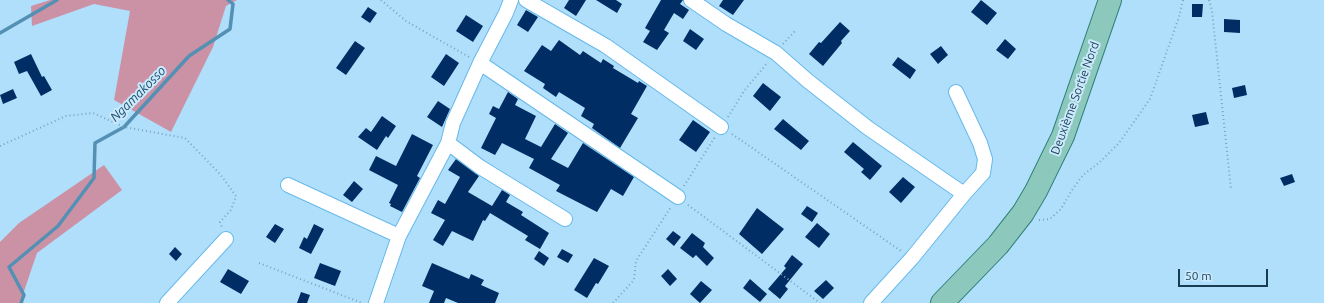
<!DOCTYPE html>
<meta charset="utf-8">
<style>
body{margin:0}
#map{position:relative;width:1324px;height:303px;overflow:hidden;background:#b0dffc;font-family:Ubuntu,sans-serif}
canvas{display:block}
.scale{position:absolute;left:1178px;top:269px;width:90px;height:18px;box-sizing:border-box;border:2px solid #193c50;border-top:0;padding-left:5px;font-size:12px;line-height:14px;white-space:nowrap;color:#193c50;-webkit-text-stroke:3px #cae9fd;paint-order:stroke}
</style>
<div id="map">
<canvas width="1324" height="303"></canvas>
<div class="scale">50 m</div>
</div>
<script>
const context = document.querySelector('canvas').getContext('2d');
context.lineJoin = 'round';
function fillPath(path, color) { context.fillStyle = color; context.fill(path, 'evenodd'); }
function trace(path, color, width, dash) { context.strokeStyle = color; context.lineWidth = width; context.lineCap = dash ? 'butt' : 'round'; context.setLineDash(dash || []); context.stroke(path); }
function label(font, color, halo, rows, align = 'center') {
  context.font = font + ' Ubuntu,sans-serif'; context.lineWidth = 4; context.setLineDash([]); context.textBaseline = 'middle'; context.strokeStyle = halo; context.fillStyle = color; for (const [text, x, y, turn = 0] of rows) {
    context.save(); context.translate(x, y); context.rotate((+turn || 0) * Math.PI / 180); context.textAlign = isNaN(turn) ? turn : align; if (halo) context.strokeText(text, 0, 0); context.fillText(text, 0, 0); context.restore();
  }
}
fillPath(new Path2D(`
 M50,0h187l-11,6 -13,41 -42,85 -57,-32 16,-89 -36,-7 -62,22 -1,-20z
 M104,165l18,25 -85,63 -17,50h-20v-61l19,-19z`), '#cb92a6');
trace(new Path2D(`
 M0,33l57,-33
 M21,303l3,-8 -15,-28 49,-41 36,-48 1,-35 29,-16 65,-71 41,-27 3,-25 -5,-4`), '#5390b3', 3.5);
fillPath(new Path2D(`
 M569,0h17l-10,16 -12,-8z
 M596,0h20l6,4 -5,9z
 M661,0h22l-3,4 9,6 -6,9 -9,-6 -10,17 5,3 -12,17 -14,-8 7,-11 -5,-3z
 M723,0h21l-11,15 -14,-9z
 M981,0l16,13 -10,12 -16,-13z
 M1192,4h11l-1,13h-10z
 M368,7l9,6 -7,10 -9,-6z
 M526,10l12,7 -10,15 -11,-7z
 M466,15l17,11 -10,16 -17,-11z
 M1224,19l16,1v13l-16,-1z
 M840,22l10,9 -9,10 1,2 -19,23 -14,-12 10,-12 2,1z
 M690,29l14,10 -8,11 -13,-9z
 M1005,39l11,10 -8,10 -12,-9z
 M559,40l21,15 3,-4 18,12 2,-4 11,7 -1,2 25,15 1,-2 8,5 -16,28 7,4 -18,30 -28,-20 2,-4 -13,-8 4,-8 -26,-16 -3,5 -13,-9 2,-4 -21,-13 18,-26 9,6z
 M355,41l10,7 -19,27 -10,-7z
 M941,46l7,9 -10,9 -8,-10z
 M31,54l11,23 2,-1 8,14 -11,6 -14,-25 -8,3 -5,-12z
 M446,54l13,9 -15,23 -13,-9z
 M898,57l18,13 -6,9 -18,-14z
 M763,83l18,14 -11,14 -17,-15z
 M1245,85l2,10 -13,3 -2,-10z
 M13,89l4,9 -14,6 -3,-9z
 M508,92l10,7 -3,6 21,11 -11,23 16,8 14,-23 13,9 -17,26 17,9 15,-25 51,34 -11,19 -12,-7 -14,23 -41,-21 4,-6 -31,-17 5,-9 -32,-16 -7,12 -14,-7 15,-30 -7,-4 4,-8 6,3z
 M438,101l12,8 -8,18 -15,-10z
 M1206,112l3,12 -14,3 -3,-12z
 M382,116l14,10 -8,12 -2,-2 -9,14 -19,-13 8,-9 5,4z
 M783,119l26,22 -8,9 -27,-21z
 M693,120l17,12 -14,20 -17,-12z
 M412,134l21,11 -16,31 3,2 -18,34 -12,-6 1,-2 -2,-1 9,-18 -29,-15 7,-14 20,10z
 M853,142l29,24 -12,14 -9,-8 3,-3 -20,-17z
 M456,159l23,17 -11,16 24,14 10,-16 8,5 -4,7 17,10 -2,3 28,18 -9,16 -15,-9 3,-4 -38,-23 -5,8 -2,-1 -10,21 -21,-10 -9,15 -10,-6 12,-20 -14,-7 7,-13 7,4 15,-27 -12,-7z
 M1292,174l3,8 -11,4 -4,-8z
 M903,177l12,10 -14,16 -12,-11z
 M354,181l9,8 -11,13 -9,-7z
 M807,206l11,7 -6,9 -11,-8z
 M757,208l27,21 -22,25 -23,-20z
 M817,223l13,11 -11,14 -14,-11z
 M275,224l9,5 -9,14 -9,-6z
 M314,224l10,5 -13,25 -12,-6 5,-11 3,2z
 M673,231l8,6 -7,9 -8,-7z
 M692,233l13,10 -2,4 11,11 -7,8 -11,-11 -3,3 -13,-10z
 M175,247l7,7 -6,7 -7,-7z
 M562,249l11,6 -5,8 -11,-6z
 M539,251l10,7 -5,8 -10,-7z
 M792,255l11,9 -18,22 3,3 -8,10 -12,-10 18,-21 -2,-2z
 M594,258l15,8 -11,18 -2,-1 -9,15 -13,-8z
 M320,263l21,8 -6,15 -21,-8z
 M432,263l37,16 2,-5 13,6 -3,5 18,8 -4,10h-37l-12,-5 -2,5h-15l5,-12 -12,-5z
 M228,269l21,12 -8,13 -21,-12z
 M668,269l9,10 -7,7 -9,-10z
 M750,279l17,15 -7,8 -17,-14z
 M826,280l8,8 -11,11 -9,-8z
 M701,281l11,9 -12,13 -10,-9z
 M301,292l9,3 -3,8h-10z`), '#002e64');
const street = new Path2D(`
 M526,0l80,46 115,81
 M691,0l35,24 50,29 32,28 60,47 96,66
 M480,63l198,134
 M448,143l32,24 85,52
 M288,185l111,51
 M167,303l59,-64
 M376,303l23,-67 49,-93 5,-20 27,-60 26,-50 5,-13
 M871,303l41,-45 52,-64 19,-21 2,-14 -5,-16 -24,-51`);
const primary = new Path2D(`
 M942,303l56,-58 25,-32 13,-22 27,-55 47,-136`);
trace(street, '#67b9ea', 16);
trace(primary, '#32807a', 24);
trace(new Path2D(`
 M381,0l25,21 63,36
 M1209,0l3,11 19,178
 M783,44l12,-13
 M728,117l16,-26 24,-29
 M732,134l169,117
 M0,146l66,-30 27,-3 31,14 61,11 35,36 16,22 -5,14 -11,12 2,6
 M684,186l31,-49
 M688,205l132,98
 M1039,220l11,-1 11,-10 11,-19 11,-15 17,-13 19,-19 31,-44 29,-82 4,-17
 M259,263l103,40
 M613,303l21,-23 2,-19 35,-54`), '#79a3bd', 2, [1, 3]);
trace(street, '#fff', 14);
trace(primary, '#8cc9bc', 22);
label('12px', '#193c50', '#cae9fd', [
 ["Deuxième Sortie Nord",1075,98,-70]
]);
label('italic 13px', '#1d4d67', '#cae9fd', [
 ["Ngamakosso",138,94,-45]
]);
</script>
